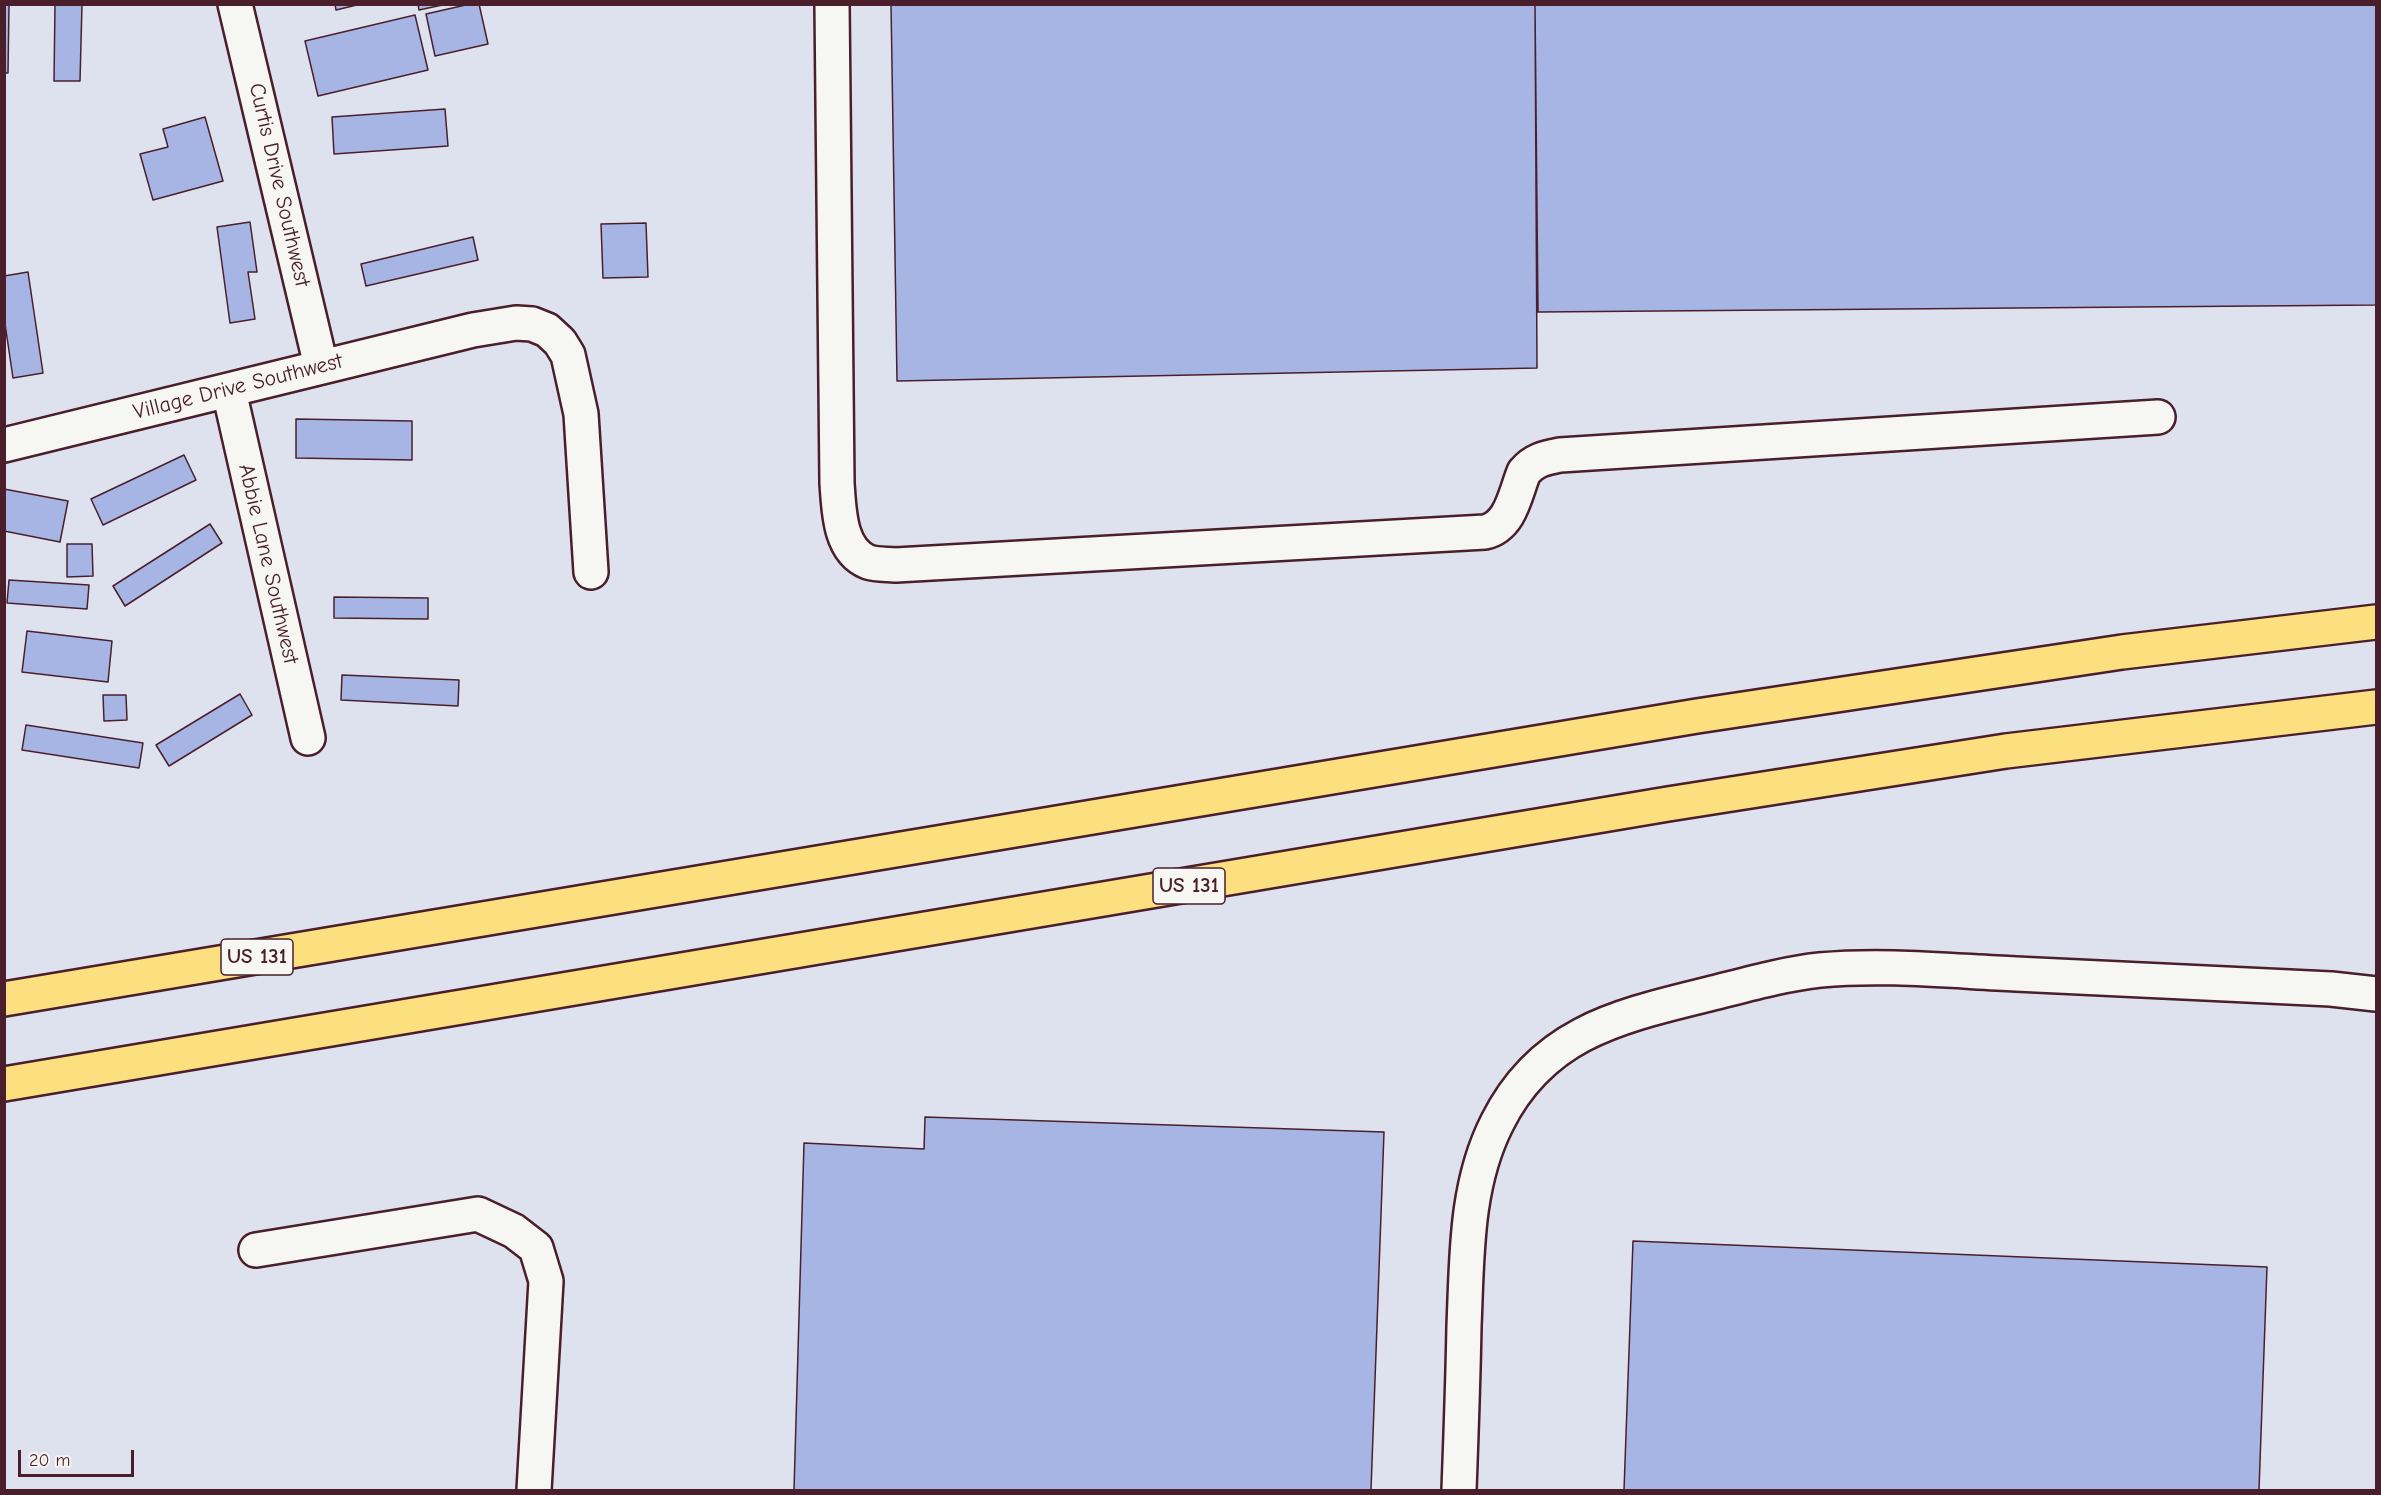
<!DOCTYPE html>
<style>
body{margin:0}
#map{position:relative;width:2381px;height:1495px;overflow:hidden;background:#dee2ee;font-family:"Comic Neue",sans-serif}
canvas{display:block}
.frame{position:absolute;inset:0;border:6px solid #4a1f2b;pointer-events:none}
.scale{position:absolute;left:18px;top:1450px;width:116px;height:27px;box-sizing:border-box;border:3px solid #4a1f2b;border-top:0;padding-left:8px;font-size:18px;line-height:21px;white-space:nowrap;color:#4a1f2b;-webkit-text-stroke:4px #f6f6f2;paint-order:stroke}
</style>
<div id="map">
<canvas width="2381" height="1495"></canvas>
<div class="frame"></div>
<div class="scale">20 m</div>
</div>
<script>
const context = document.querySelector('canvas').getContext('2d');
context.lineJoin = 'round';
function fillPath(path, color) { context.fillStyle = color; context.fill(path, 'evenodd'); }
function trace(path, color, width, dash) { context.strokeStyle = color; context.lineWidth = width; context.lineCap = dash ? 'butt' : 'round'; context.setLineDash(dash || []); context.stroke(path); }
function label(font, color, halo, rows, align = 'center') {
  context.font = font + ' "Comic Neue",sans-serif'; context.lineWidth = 4.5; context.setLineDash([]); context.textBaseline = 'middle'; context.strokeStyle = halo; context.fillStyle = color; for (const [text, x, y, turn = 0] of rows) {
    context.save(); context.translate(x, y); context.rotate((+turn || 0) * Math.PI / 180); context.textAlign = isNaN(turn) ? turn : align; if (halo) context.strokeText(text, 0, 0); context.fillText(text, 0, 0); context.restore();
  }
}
const building = new Path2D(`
 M4,4h5l-1,69h-4z
 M55,4h27l-2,77h-26z
 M335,4h26l-25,6z
 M418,4h29l-28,6z
 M470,4h9l9,40 -53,12 -9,-42z
 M891,4h644l2,364 -640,13z
 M1535,4h841v301l-838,7z
 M415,15l13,55 -110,26 -13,-55z
 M445,109l3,37 -114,8 -2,-37z
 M205,117l18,64 -70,19 -13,-46 28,-7 -5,-18z
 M250,222l7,50h-9l7,47 -25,4 -13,-96z
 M646,223l2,54 -45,1 -2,-54z
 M473,237l5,23 -112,26 -5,-22z
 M28,272l15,101 -30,5 -9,-61v-41z
 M296,419l116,2v39l-116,-2z
 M184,455l12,25 -93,45 -12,-26z
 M4,489l64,12 -8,41 -56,-11z
 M210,524l12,19 -97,63 -12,-20z
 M67,544h25l1,32 -26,1z
 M9,580l80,5 -2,24 -80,-6z
 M334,597l94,1v21l-94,-1z
 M27,631l85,10 -4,41 -86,-10z
 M342,675l117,5 -1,26 -117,-6z
 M240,694l12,21 -83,51 -13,-21z
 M103,695h23l1,25 -23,1z
 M26,725l117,18 -4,25 -117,-18z
 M925,1117l459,15 -13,358h-577l10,-347 120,6z
 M1633,1241l634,26 -8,223h-635z`);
fillPath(building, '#a7b5e5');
trace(building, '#4a1f2b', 1.5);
const minor = new Path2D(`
 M235,4l86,362
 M832,4l5,479c2,27 2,67 31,79 9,3 19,2 28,3l589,-33c26,-6 30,-38 39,-60 10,-12 21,-14 36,-17l598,-38
 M229,391l79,347
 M4,445l469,-115 43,-7 16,1 15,6 13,12 8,13 13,59 10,158
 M256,1250l222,-36 36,17 22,17 10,33 -12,209
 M1459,1490c2,-54 4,-109 5,-164 3,-68 1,-140 33,-203 45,-91 123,-107 212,-129 36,-9 74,-20 111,-24 64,-6 131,1 196,4 105,5 210,10 315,15l45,5`);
const highway = new Path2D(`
 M4,999l1693,-283 425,-64 254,-30
 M4,1084l1664,-280 338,-53 370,-44`);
trace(minor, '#4a1f2b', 38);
trace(highway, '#4a1f2b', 38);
trace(minor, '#f6f6f2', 33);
trace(highway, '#fce080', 33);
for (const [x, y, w] of [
 [1189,886,72],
 [257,957,72]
]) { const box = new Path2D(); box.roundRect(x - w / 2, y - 18, w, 36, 4.5); context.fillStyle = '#f6f6f2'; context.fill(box); trace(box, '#4a1f2b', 1.5); }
label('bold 21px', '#4a1f2b', null, [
 ["US 131",1189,886],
 ["US 131",257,957]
]);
label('22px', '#4a1f2b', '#f6f6f2', [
 ["Curtis Drive Southwest",279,185,77],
 ["Village Drive Southwest",238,387,-14],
 ["Abbie Lane Southwest",268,564,77]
]);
</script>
